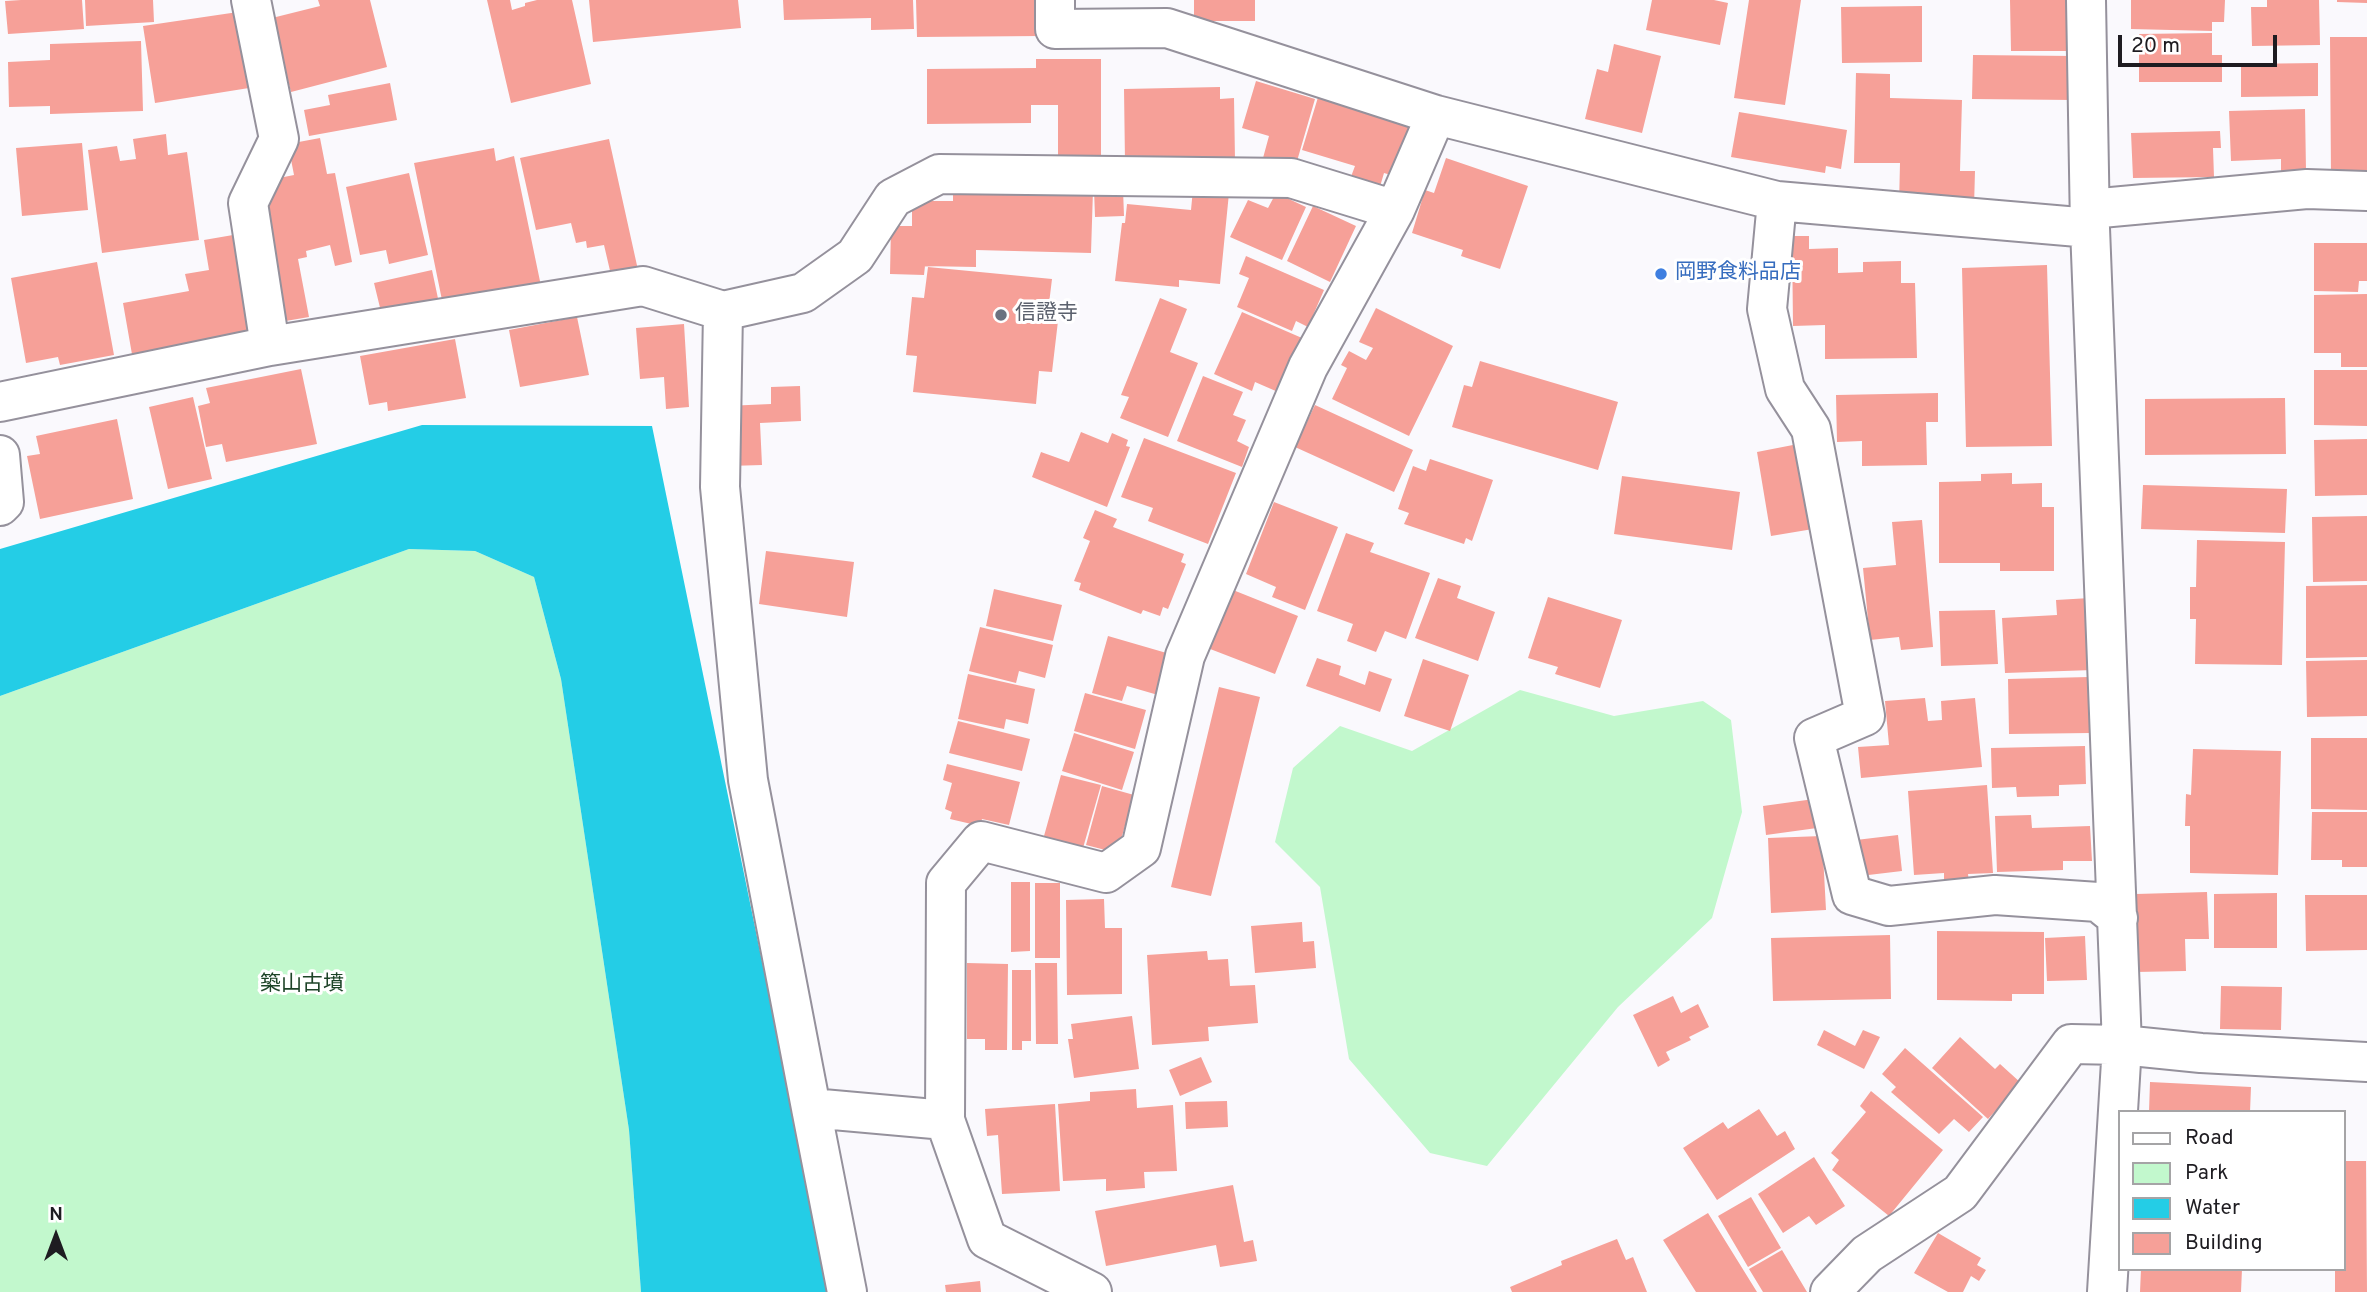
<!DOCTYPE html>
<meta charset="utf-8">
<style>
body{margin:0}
#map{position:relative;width:2367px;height:1292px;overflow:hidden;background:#faf9fd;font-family:Overpass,sans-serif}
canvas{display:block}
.legend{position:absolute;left:2118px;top:1110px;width:228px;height:161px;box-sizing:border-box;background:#fff;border:2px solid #a5a4a6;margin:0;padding:9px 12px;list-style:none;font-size:21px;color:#1e1c21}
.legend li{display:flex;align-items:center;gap:14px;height:35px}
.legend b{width:35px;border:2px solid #a5a4a6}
.north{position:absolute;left:21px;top:1201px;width:70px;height:70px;-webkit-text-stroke:5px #fff;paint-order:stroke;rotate:0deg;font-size:19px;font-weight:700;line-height:28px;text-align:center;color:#1e1c21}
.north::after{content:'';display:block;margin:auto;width:24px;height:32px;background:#1e1c21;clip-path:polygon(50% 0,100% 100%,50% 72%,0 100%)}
.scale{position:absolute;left:2118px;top:35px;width:159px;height:32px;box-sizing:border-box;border:4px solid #1e1c21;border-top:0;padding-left:9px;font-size:21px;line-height:24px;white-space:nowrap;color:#1e1c21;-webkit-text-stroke:5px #fff;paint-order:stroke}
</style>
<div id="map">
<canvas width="2367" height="1292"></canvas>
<ul class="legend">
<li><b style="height:9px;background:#fff"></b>Road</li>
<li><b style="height:19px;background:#c2f8cd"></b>Park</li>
<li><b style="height:19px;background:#24cde6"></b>Water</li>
<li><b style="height:19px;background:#f6a098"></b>Building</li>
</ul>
<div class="north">N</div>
<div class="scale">20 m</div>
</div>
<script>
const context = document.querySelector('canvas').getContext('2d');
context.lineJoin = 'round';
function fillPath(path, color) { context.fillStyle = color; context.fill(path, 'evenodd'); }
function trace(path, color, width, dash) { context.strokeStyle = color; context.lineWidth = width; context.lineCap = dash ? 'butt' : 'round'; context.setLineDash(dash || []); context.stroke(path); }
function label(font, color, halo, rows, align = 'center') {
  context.font = font + ' Overpass,"Noto Sans JP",sans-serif'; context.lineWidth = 6; context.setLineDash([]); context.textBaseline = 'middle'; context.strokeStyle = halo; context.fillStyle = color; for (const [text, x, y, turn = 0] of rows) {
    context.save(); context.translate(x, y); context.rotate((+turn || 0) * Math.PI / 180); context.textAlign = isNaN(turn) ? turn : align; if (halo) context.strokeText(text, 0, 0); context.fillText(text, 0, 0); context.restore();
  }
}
fillPath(new Path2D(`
 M409,549l66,2 59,26 27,102 68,451 12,162h-641v-596z
 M1520,690l94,26 89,-15 28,19 11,92 -30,106 -94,89 -131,159 -57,-13 -81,-94 -29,-172 -45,-45 18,-74 47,-42 72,25z`), '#c2f8cd');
fillPath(new Path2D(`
 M422,425l230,1 178,866h-189l-12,-162 -68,-451 -27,-102 -59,-26 -66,-2 -409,147v-147z`), '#24cde6');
fillPath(new Path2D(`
 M21,0h61l2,29 -76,5 -3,-33z
 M85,0h68l1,22 -68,4z
 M318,0h52l17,67 -96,25 -19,-74 48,-12z
 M487,0h23l2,10 13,-4v-3l12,-3h35l19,84 -80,19z
 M589,0h149l3,28 -148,14z
 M783,0h130l1,29 -43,1v-12l-87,2z
 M916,0h124l1,36 -124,1z
 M1194,0h61v21h-61z
 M1652,0h62l14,3 -8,42 -74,-15z
 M1749,0h52l-16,105 -51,-7z
 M2010,0h63l1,51h-63z
 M2131,0h94l-1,22h-12v9l-81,-2z
 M2267,0h52l1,45 -68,1 -1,-39h16z
 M2337,0h30v3l-30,-1z
 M1922,6v56l-80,1 -1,-56z
 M238,12l11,76 -94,15 -12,-77z
 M2212,33v22h10v27h-83v-48z
 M2330,37h37v139l-36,1z
 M141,41l2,70 -93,3v-8l-41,1 -1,-45 42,-2v-16z
 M1614,44l47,12 -19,77 -57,-14 12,-50 11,3z
 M1973,55l101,1 -1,44 -101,-1z
 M1036,59h65v96h-43v-50h-27v18l-104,1v-55l109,-1z
 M2318,63v33l-77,1v-33z
 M1856,73l34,1v24l72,2 -2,71h15l-1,36 -75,-2 1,-42h-46z
 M1256,81l59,18 -20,69 -32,-10 6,-22 -27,-8z
 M390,83l7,37 -88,16 -5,-26 26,-5 -2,-10z
 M1220,87v12l14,-1 1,62 -110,2 -1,-73z
 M1319,94l95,28 -16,55 -14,-4 -5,17 -30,-8 6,-16 -53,-16z
 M2305,109l1,62h-25v-12l-50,2 -2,-50z
 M1739,112l108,18 -6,39 -15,-3 -1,7 -94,-16z
 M2220,131l1,17h-8l1,29 -81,1 -2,-45z
 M166,134l2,21 19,-3 12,88 -97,13 -14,-103 29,-4 3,15 16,-2 -3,-20z
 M320,138l7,36 8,-1 17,89 -17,4 -5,-21 -24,6 1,6 -9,2 11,58 -35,6 -16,-120 15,-3 -4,-20 25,-5 -6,-31z
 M609,139l29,131 -27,5 -7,-30 -17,3 -1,-7 -10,2 -5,-20 -35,7 -16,-72z
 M82,143l6,67 -66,6 -6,-68z
 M494,148l2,13 18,-5 27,130 -98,19 -29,-142z
 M1446,158l82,28 -28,83 -39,-13 2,-6 -51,-17 13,-43 9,3z
 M409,173l19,82 -39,9 -3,-14 -26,5 -14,-68z
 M953,187l140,3 -2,63 -115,-3v17l-53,-1h2l-1,9 -34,-1 1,-48h21v-25h41z
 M1094,189h29l1,27 -29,1z
 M1193,189l36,4 -9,91 -41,-4v7l-64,-6 7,-58h3l2,-19 64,6z
 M1276,193l30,14 -24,53 -52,-23 18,-37 20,8z
 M1313,206l43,20 -26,56 -43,-21z
 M233,235l18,104 -118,21 -10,-57 66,-12 -4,-17 24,-4 -5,-30z
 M1792,236h17v13l29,-1v25l25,-1v-10l38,-1v22h14l2,75 -92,1v-34l-32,1z
 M2314,243h53v38h-8l-1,11 -44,-1z
 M1246,256l78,34 -16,37 -12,-6 -4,10 -55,-24 12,-29 -10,-4z
 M97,262l17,93 -54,10 -2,-8 -32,6 -15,-85z
 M2047,265l5,181 -86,1 -4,-179z
 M928,267l124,12 -5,41 11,1 -6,51 -13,-1 -3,33 -123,-12 4,-36 -11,-1 6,-58 12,1z
 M432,270l8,38 -57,12 -9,-37z
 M2367,294v73h-26v-14h-27v-58z
 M1160,298l27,11 -17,43 28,11 -30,74 -48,-19 9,-21 -8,-2z
 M1376,308l77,38 -44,90 -77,-37 15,-31 -6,-3 8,-14 17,9 7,-12 -14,-6z
 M1242,312l60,26 -24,54 -23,-10 -3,9 -38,-17z
 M577,317l12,58 -69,12 -11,-57z
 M684,324l5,83 -23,2 -2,-32 -24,2 -4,-51z
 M455,339l11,59 -78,13 -1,-9 -18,3 -9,-49z
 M1480,361l138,41 -20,68 -146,-43 12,-42 8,2z
 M301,369l16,75 -91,18 -4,-18 -16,3 -8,-41 12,-3 -4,-15z
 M2314,370h53v56l-53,-1z
 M1203,376l40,16 -10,23 13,5 -9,21 12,6 -7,20 -65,-26z
 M800,386l1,35 -41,2 2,42 -33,1 -3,-60 45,-2v-17z
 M1938,393v29h-12l1,43 -65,1v-25l-25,1 -1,-47z
 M193,397l19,82 -44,10 -19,-82z
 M2285,398l1,56 -141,1v-56z
 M1315,405l98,45 -19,42 -99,-45z
 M117,419l16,80 -93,20 -13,-63 13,-2 -4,-18z
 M1081,432l27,11 4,-10 16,7 -2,6 4,1 -23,60 -75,-30 9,-25 28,10z
 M1144,438l92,35 -28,71 -60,-23 5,-13 -32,-11z
 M2367,439v56l-52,1 -1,-56z
 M1798,444l15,85 -42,7 -14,-84z
 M1430,459l63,21 -21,61 -6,-3 -2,6 -60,-20 5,-11 -11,-4 15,-43 13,5z
 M2012,473v11l30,-1v24h12v64h-54v-8h-61v-81l42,-1v-7z
 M1622,476l118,16 -8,58 -118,-16z
 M2143,485l144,4 -2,44 -144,-4z
 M1274,502l64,25 -33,83 -33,-13 4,-10 -30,-13z
 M1095,510l22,9 -4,8 71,27 -3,8 5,2 -18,45 -5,-2 -3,9 -17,-6 -2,4 -62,-24 2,-7 -7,-2 16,-40 -7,-3z
 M2367,516v65l-54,1 -1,-65z
 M1922,520l11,127 -32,3 -2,-13 -29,3 -7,-72 33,-3 -4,-43z
 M1346,533l28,10 -4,9 60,21 -24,66 -21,-8 -9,21 -29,-11 6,-17 -36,-13z
 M2197,540l88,2 -3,123 -87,-1 1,-45h-6v-32h6z
 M766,551l88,11 -7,55 -88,-13z
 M1438,578l23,8 -4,12 38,14 -17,49 -63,-23z
 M2367,585v72l-61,1v-72z
 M1228,588l70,28 -23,58 -70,-27z
 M994,589l68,16 -9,36 -67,-15z
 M1548,597l74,23 -22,68 -45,-14 3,-7 -30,-9z
 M2090,598l3,72 -88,3 -3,-55 55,-3 -1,-15z
 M1995,610l3,54 -57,2 -2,-55z
 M980,627l73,18 -8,33 -26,-7 -3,12 -47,-12z
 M1108,636l62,18 -12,41 -31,-9 -5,15 -30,-8z
 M1317,658l24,8 -2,9 26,10 4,-14 23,8 -12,33 -74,-26z
 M1423,659l46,16 -19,56 -46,-15z
 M2367,660v56l-60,1 -1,-56z
 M968,674l67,15 -7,35 -22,-5 -2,10 -46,-10z
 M2089,677l1,56 -81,1 -1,-55z
 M1219,687l41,10 -49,199 -40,-9z
 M1085,693l61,17 -11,39 -61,-18z
 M1925,698l3,23 14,-1 -1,-19 34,-3 7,69 -121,11 -3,-31 31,-2 -4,-44z
 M958,721l72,18 -8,32 -73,-18z
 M1074,733l60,19 -12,38 -60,-19z
 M2311,738h56v72l-56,-1z
 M2085,746l1,38 -27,1v11l-42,1 -1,-10 -24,1 -1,-40z
 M2193,749l88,2 -3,124 -88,-2v-47h-5l1,-32 5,1z
 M947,764l73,18 -11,43 -27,-6 -2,7 -30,-7 2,-7 -7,-3 7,-26 -9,-3z
 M1061,775l40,10 -18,63 -39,-12z
 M1987,785l6,88 -25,1 1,8 -25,2v-11l-30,2 -6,-84z
 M1102,786l32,9 -17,58 -31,-8z
 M1814,799l3,29 -51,7 -3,-29z
 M2312,812h55v55h-25v-7h-31z
 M2031,815l1,13 58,-2 2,35h-29v9l-66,2 -2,-56z
 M1898,835l4,36 -42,5 -4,-36z
 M1822,836l4,74 -55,3 -3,-75z
 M1011,882h19v69l-19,1z
 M1035,883h25v75h-25z
 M2207,892l2,47h-24l1,32 -50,1v-78z
 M2277,893v55h-63v-54z
 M2305,895h62v55l-61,1z
 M1104,899l1,29h17v66l-55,1 -1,-95z
 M1302,922l1,20 11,-1 2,27 -61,5 -4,-47z
 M1937,931l107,1v62h-32v7l-75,-1z
 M1890,935l1,64 -118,2 -2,-63z
 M2085,936l2,44 -40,1 -2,-43z
 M1207,951l1,9 20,-1 2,27 25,-1 3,38 -50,4 1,14 -57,4 -5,-90z
 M967,963l41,1 -1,86h-22v-11h-18z
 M1035,963h22l1,81h-22z
 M1012,970h19v71h-9v9h-10z
 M2221,986l61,1 -1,43 -61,-1z
 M1673,996l8,17 17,-9 11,23 -20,10 2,3 -25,12 4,8 -12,7 -25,-52z
 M1132,1016l7,53 -65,9 -6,-39h5l-2,-15z
 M1824,1030l31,16 8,-16 17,7 -16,32 -47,-24z
 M1960,1037l35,32 5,-5 21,19 -33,36 -56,-51z
 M1905,1048l78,69 -14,15 -15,-13 -15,15 -48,-42 5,-5 -14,-13z
 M1201,1057l11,25 -32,14 -11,-26z
 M2150,1082l101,5 -1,25h-101z
 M1136,1089l1,19 36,-3 4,66 -33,1 1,16 -39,3v-12l-43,2 -5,-77 32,-3v-9z
 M1871,1091l72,59 -54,66 -57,-46 7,-10 -8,-7 35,-41 -6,-6z
 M1227,1101l1,26 -42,2 -1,-27z
 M1055,1104l5,87 -58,3 -4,-59 -11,1 -2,-27z
 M1759,1109l18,27 8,-5 10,18 -78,51 -34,-52 40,-26 5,7z
 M1814,1157l31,49 -29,19 -7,-9 -26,17 -25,-39z
 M2344,1161h22l1,131h-32v-23h9z
 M1233,1185l11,57 9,-2 4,21 -37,6 -4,-22 -110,21 -11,-55z
 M1751,1197l30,51 -33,19 -30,-51z
 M1708,1213l49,79h-61l-33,-52z
 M1938,1233l43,25 -4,7 9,5 -7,11 -8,-5 -8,16h-15l-34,-19z
 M1617,1239l9,21 7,-3 14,35h-135l-2,-5 52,-22 -1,-4z
 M1782,1250l25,42h-44l-14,-23z
 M2141,1269h101l-1,23h-101z
 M980,1281l1,11h-35l-1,-7z`), '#f6a098');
const minor = new Path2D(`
 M251,0l28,139 -31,64 22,143
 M1055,0v29l112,-1 269,87 341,86 313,27
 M2086,0l4,228 32,817 -15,247
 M1777,201l-10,108 18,80 26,40 54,287 -51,22 38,157 37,11 106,-11 103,7 20,16
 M2090,209l217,-20 60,2
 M723,311l-3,176 28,293 63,328 134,12
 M0,402l270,-56 373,-60 80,25 80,-18 52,-37 38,-58 46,-24 352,4 104,32
 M0,455l4,47 -4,4
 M811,1108l36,184
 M1092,1292l-105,-53 -42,-119 1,-237 35,-42 125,32 35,-25 44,-192 123,-289 87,-157 41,-95
 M1830,1292l37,-38 93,-61 111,-149 51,1 79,8 166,9`);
trace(minor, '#95919c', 42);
trace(minor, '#fff', 38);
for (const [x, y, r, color] of [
 [1661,274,7,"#3f7fe0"],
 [1001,315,7,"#6b7280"]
]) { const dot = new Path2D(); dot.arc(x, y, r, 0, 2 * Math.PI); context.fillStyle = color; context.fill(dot); trace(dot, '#fff', 2.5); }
label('21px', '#366cbe', '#fff', [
 ["岡野食料品店",1675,274]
], 'left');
label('21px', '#5b616d', '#fff', [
 ["信證寺",1015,315]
], 'left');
label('21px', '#1d4327', '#fff', [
 ["築山古墳",302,986]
]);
</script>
